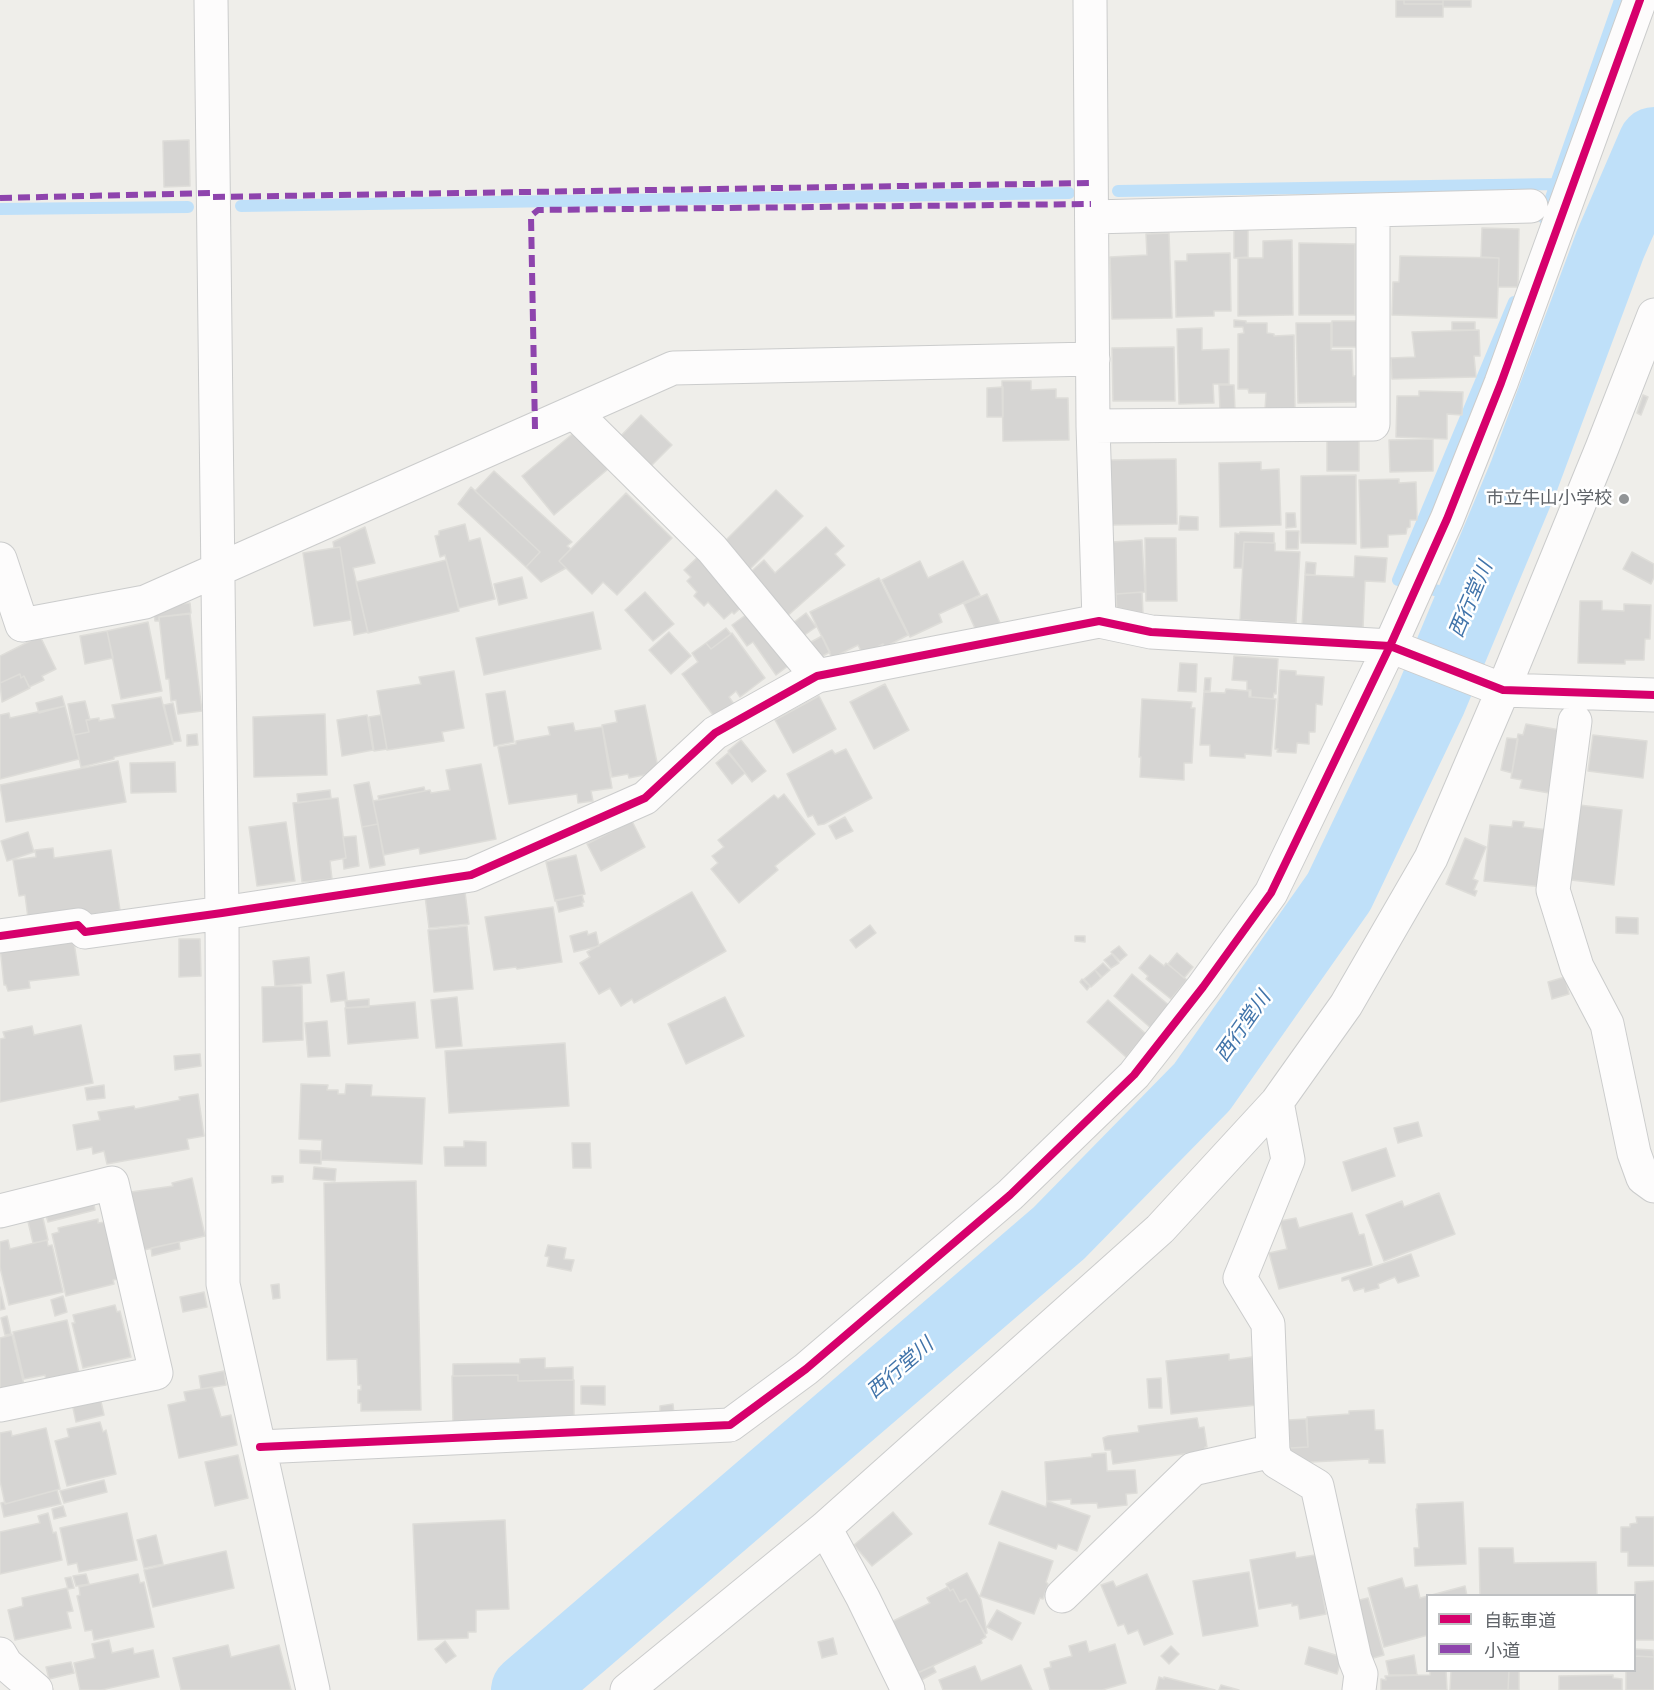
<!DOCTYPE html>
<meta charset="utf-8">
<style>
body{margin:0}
#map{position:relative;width:1654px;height:1690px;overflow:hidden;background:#efeeea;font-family:"Sofia Sans Condensed","Noto Sans JP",sans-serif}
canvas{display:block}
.legend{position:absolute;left:1426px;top:1594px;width:210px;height:78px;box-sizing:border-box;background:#fff;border:2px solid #bfc1c3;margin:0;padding:8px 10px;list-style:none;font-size:18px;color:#5f6368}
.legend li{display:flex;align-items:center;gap:12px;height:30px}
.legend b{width:30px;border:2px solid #bfc1c3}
</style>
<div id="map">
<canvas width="1654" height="1690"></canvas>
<ul class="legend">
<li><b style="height:8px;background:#d6006c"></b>自転車道</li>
<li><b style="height:8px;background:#8e44ad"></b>小道</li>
</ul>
</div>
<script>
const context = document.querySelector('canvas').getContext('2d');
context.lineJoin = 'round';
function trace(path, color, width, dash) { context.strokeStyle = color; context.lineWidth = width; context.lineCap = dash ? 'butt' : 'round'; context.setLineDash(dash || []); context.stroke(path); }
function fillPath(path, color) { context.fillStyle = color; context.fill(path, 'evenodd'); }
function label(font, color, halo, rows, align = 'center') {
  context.font = font + ' "Sofia Sans Condensed","Noto Sans JP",sans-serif'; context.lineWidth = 5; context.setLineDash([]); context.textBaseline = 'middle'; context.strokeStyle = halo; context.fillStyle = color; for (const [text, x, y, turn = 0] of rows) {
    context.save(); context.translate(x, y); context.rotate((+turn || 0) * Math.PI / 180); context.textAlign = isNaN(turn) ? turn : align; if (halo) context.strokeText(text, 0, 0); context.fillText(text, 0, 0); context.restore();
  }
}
trace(new Path2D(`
 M1118,191l437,-7
 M241,206l828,-13
 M0,209l188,-2
 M1544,218l76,-218
 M1398,580l116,-278
 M1428,588l44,13`), '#bfe0f9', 12);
trace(new Path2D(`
 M527,1690l532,-457 143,-146 137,-195 91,-191 94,-225 86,-231 44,-102`), '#bfe0f9', 72);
const building = new Path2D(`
 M1396,0h8v4h39v13h-47z
 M1404,0h39v4h-39z
 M1443,0h28v7h-28z
 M189,140l1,46 -26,1 -1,-46z
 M1482,228l37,1 -1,58h-20l1,-29 -18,-1z
 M1234,230h14v27l-14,1z
 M1169,233l3,85 -60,1 -2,-62 37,-2 -1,-21z
 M1292,240l1,75 -55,1v-58h25v-17z
 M1299,243l56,1v71h-56z
 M1230,253l1,58h-17v5l-38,1 -1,-56h12v-7z
 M1400,256l99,2 -2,60 -105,-3 1,-33h6z
 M1234,320l12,1v2h21v10l7,1v2l20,-1 1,75h-30l1,-17h-17l-1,-4h-10v-55l6,-1 -1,-6h-9z
 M1332,321h27l1,26h-28z
 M1452,322h23v8h-23z
 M1296,323h35v27h21l1,26h3v26l-58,1z
 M1202,328v22l27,-1v35h-16l1,19 -35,1 -2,-75z
 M1479,330l1,26h-6l2,21 -84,2 -1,-21 24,-1 -3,-25z
 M1174,347l1,54h-62l-1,-53z
 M1002,381h29v9l25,-1v9h12l1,42 -66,1z
 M1219,385h15l1,25 -15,1z
 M1003,387v30h-16v-29z
 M1419,391l44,1 -1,23 -15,-1v25l-51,-2 1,-41h22z
 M1643,395l5,2 -7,18 -4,-2z
 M641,415l31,30 -28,28 -30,-30z
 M576,431l32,38 -54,46 -32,-39z
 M1327,439l32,1v31h-32z
 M1433,439v32l-43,1 -1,-32z
 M1176,459l1,65 -65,1 -2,-65z
 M1261,462v8l18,-1 2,56 -61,2 -1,-64z
 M494,471l78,71 -5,4 4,3 -12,12 7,7 -25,14 -15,-15 14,-15 -65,-61z
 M1356,475v69l-55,-1v-67z
 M1399,479v4l17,-1 1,38h-7v7l-3,1 -1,6 -18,1v12l-27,1 -2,-68z
 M471,487l69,65 -14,15 -68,-63z
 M776,490l27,26 -56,56 -22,-31z
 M626,493l46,45 -55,57 -14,-13 -11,12 -33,-33z
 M1286,513h9l1,14 -10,1z
 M1180,516l18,1v13h-19z
 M465,524l4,17 11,-3 15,61 -36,9 -14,-53 -5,2 -5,-21 4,-1v-4z
 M365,527l10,36 -22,5 15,64 -14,3 -14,-88 -6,1 -1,-6z
 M826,527l18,19 -9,8 10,11 -60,53 -39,-42 18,-16 11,13z
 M1286,531h13l-1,18h-12z
 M1240,532l34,1v10l-30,-1 -2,26h-8l1,-35 4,1z
 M1145,538h31l1,63h-31z
 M1142,540l3,52 -29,2 -4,-52z
 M1244,542l31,1v8l25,1 -4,71 -56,-3z
 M340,547l11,73 -37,6 -11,-73z
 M1632,552l22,12v13l-3,7 -28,-15z
 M701,554l46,48 -13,12 -2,-2 -8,7 -16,-17 -4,4 -10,-10 3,-4 -10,-11 4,-4 -7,-7z
 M1355,556l32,2 -2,24 -20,-1 -2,47 -61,-2 3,-51 49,2z
 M446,560l13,51 -91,22 -12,-51z
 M920,561l8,17 35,-17 17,34 -41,19 3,8 -32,15 -28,-57z
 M1306,562l10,1 -1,12 -10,-1z
 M522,577l5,21 -28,7 -5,-21z
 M879,578l29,57 -23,12 -2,-3 -20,11 -5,-10 -26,13 -22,-46z
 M645,592l29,32 -21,17 -28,-31z
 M1142,592l1,22 -26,2 -1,-22z
 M987,594l14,31 -23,10 -14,-31z
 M1580,601h22v9l22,1v-7l27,1 -1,34h-5l-1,21h-19v4l-47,-1z
 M190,603l1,10 -32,4v4h-4l-2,-14z
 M754,609l38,54 -16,12 -23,-33 -6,4 -15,-21z
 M593,612l8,37 -117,26 -8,-37z
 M806,613l10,14 -17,12 -10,-13z
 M190,614l12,97 -24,3 -2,-14 -5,1 -2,-22h-3l-7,-62z
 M148,622l14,69 -41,8 -14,-68z
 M726,628l5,6 -20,15 -5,-6z
 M107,631l6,27 -28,6 -5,-28z
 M669,632l22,24 -20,18 -22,-24z
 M732,633l33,45 -25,19 -4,-6 -7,6 5,7 -18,15 -34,-45 16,-12 -6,-9 14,-10 5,6z
 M40,636l16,33 -14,7 2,4 -15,7 -5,-11 -3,2 -1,-4 -20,9v-27z
 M822,636l8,16 -11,6 -8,-16z
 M1234,656l44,3 -2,35 -2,-1 -1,6 -22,-2v-7h-4v-9l-15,-1z
 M1180,663l17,1 -1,28 -18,-1z
 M1280,670l16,1v4l28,2 -2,28 -6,-1 -1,28h-6v12l-12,-1 -1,10 -19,-1 1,-3h-3z
 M454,671l10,57 -22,4 2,9 -57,9 -10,-59 44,-7 -2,-7z
 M20,674l1,4 3,-2 6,12 -28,14 -2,-19z
 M1205,678h6l-1,13h-6z
 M885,684l24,46 -35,19 -24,-47z
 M1226,689l23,2v6h2l25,2 -5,57 -26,-2v4l-35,-2v-11h-10l4,-53 21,1z
 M505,691l9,51 -20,4 -8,-52z
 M62,696l3,10 -26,7 -3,-10z
 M819,696l17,33 -43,24 -18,-33z
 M161,697l12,47 -59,13v2l-33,8 -7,-32 15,-3 -3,-12 13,-2v3l16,-3 -3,-13z
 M1142,699l50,3 -1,6h4l-3,55h-8v17l-44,-3 1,-20h-2z
 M85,701l5,19h-4l3,12 -15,3 -6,-31z
 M173,703l8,38 -8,1 -9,-37z
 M645,705l14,67 -30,6 -1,-4 -16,3 -10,-52 15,-3 -2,-11z
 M65,706l14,53 -79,20v-64l9,-2 1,5z
 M325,714l2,61 -73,2 -1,-60z
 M367,715l6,35 -31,6 -5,-36z
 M381,715l6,34 -13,2 -5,-34z
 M573,723l2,8 27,-4 10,61 -21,3 2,10 -15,2 -1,-9 -68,10 -11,-57 18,-3v-3l34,-6 -2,-8z
 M1526,724l40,7 -11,63 -35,-6 2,-8 -11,-2 7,-44 5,1z
 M197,734l1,11 -11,1v-11z
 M1593,735l54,6 -4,37 -55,-7z
 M1507,738l11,1 -6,34 -11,-3z
 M741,740l25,31 -14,11 -24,-31z
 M846,749l26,49 -48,26 -6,1 -5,-10 -5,2 -21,-43 45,-24 3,4z
 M728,753l17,20 -13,11 -16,-21z
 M118,761l8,41 -120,20 -6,-37z
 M175,762l1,30 -45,1 -1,-30z
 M481,764l15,75 -76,15 -1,-6 -35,7 -11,-54 57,-11 1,3 19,-3 -4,-20z
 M369,782l9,42 -16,3 -8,-42z
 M424,787l1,4 -46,9 -1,-4z
 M330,790l1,8 -33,5 -1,-9z
 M784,794l31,40 -40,32 3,4 -39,33 -28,-34 7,-6 -6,-7 12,-9 -6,-7 56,-45 4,4z
 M338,798l8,60 -16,3 2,18 -30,3 -9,-79z
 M1579,805l43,5 -8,75 -43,-5z
 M845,817l8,14 -17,8 -7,-13z
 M632,821l13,26 -44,24 -14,-27z
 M1513,821l11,1 -1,5 26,3 -6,57 -59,-6 6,-56 22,2z
 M286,822l9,59 -38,5 -8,-59z
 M378,824l7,41 -15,3 -8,-41z
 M28,832l6,20 -27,9 -6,-20z
 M356,836l3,30 -15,3 -1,-10 3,-1 -3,-21z
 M1465,838l21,9 -13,32 5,2 -4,9 3,1 -2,5 -29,-12z
 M53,848l1,10 57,-8 9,60 -37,6 -55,2 -3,-23 -6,1 -6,-36 23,-3 -1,-7z
 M576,855l9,39 -30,7 -9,-39z
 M465,892l4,32 -40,4 -4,-32z
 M692,892l34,59 -92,52 -2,-4 -11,7 -11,-18 -11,6 -19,-31 10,-6 -3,-5z
 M582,895l2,7h-2l1,4 -24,6 -3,-12z
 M553,907l9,55 -45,7 -1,-2 -22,3 -9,-53z
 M1616,917l22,1v16l-22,-1z
 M870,925l6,8 -20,15 -6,-8z
 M467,926l6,63 -39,3 -6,-62z
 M587,931l1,4 8,-3 3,14 -25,6 -4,-16z
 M73,936l6,39 -50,6 1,7 -22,3 -2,-6h-2l-4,-38z
 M1075,936h10v6l-10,-1z
 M179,939h21l1,37 -22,1z
 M1119,946l8,9 -7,6 -9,-9z
 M1177,953l16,14 -9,11 -16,-14z
 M1112,954l7,9 -8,5 -7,-8z
 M1150,955l14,11 2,-3 21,17 -16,19 -25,-20 2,-3 -9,-8z
 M309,957l2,26 -36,3 -2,-25z
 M1103,963l7,7 -8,7 -7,-7z
 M1095,970l6,8 -10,9 -7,-8z
 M344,972l3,28 -16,2 -4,-27z
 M1132,974l39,33 -19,22 -38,-33z
 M1565,977l4,17 -17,5 -4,-17z
 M1082,979l8,7 -3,4 -7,-8z
 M302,986l1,54 -40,2 -1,-55z
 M457,997l5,49 -26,2 -5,-48z
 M725,997l19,39 -58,28 -18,-40z
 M369,999v8l-23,1 -1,-7z
 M1108,1000l38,34 -20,23 -39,-35z
 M415,1002l3,36 -70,6 -3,-36z
 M327,1021l3,35 -22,1 -3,-34z
 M81,1025l12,58 -93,19v-63l5,-1 -2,-6 29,-6 2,9z
 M565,1043l4,63 -120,7 -4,-62z
 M200,1054l1,12 -26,4 -1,-14z
 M301,1084l27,1 -1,5h11v4h7l1,-10 26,1 -1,11 54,2 -3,66 -101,-4 1,-20 -23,-1z
 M104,1085l1,13 -18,2 -2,-12z
 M198,1094l6,42 -17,3 2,10 -82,15 -3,-13 -11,3 -1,-7 -15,3 -4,-25 27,-5 -2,-8 36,-6 1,3 45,-9 -1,-3z
 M1418,1122l4,14 -24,7 -4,-15z
 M464,1141l22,1v24h-41l-1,-19h20z
 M572,1143h18l1,25h-18z
 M1386,1148l9,28 -43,15 -9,-29z
 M300,1150l21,1v13l-21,-1z
 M314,1167l22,2 -1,12 -22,-2z
 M272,1176h11v6l-11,1z
 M192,1178l13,58 -61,14 -13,-58 42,-6 -1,-3z
 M416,1181l5,229 -60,1v-8h-3v-13h3v-5h-3l-1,-26 -30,1 -3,-177z
 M1439,1193l16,41 -71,27 -18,-46 36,-14 2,6z
 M93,1199l2,11 -47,12 -3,-10z
 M41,1210l7,30 -15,3 -7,-30z
 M1352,1213l7,22 5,-1 8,31 -93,24 -10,-36 18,-4 -7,-28 16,-3 3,10z
 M98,1219v4l7,-1 13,57 -5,1 1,4 -48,12 -14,-62 7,-2 -1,-4z
 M8,1240l2,9 37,-9 1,6 4,-1 11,47 -54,13 -9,-38v-25z
 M179,1242l1,7 -28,7 -1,-8z
 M548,1245l18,3 -2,11 10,1 -3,11 -24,-5 2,-9 -4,-1z
 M1411,1254l8,22 -21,7 -3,-6 -17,7 1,4 -14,4 -1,-4 -10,3 -5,-12 -7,2v-3z
 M279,1284l1,14 -7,1 -2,-14z
 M0,1287l5,22 -5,1z
 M204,1292l3,15 -24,5 -3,-15z
 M63,1296l4,16 -12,4 -4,-16z
 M115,1305l2,7 3,-1 11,46 -48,11 -11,-45h3l-2,-8z
 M7,1316l4,18 -6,1 -4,-17z
 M67,1320l12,53 -33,8 -1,-6 -21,4 -11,-47z
 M12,1335l13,54 -25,6v-57z
 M1229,1354v6l23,-3 5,48 -86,9 -5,-53z
 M545,1358v10l28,-1v13l-55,1v-6l-65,1v-12l67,-1v-4z
 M224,1371l2,14 -25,4 -2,-13z
 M518,1375v6l56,-1v41l-121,2 -1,-47z
 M1161,1378l1,30h-13l-2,-29z
 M581,1386h24v19l-24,-1z
 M212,1387l9,30 10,-2 6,30 -58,13 -11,-53 18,-4 -2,-9z
 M100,1397l4,18 -28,7 -4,-19z
 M673,1404l1,10 -14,1v-9z
 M1374,1410l1,20h8l2,33h-16v-4l-58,3 -1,3 -20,-5v-12l18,-1 -1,-30 42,-3v-3z
 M1197,1418l2,10 5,-1 3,20h-2v4l-92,13 -2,-14h-6l-2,-12 5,-2 31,-4 -1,-6z
 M1306,1419l2,28 -18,1 -2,-28z
 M100,1422l3,10 3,-2 10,44 -49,12 -12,-45 14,-4 -2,-8z
 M46,1428l14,61 -55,15 -5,-23v-48l11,-2 1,5z
 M1106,1453l1,18 28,-1 2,23 -11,1 1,11 -29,3 -1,-5 -26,1v-5l-24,2 -2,-39 47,-5v-3z
 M238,1455l10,43 -33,8 -10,-44z
 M104,1480l3,12 -43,11 -4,-12z
 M57,1490l4,14 -57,13 -3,-14 4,-1v2z
 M1002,1491l44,16 1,-6 43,15 -13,35 -19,-7 -2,5 -67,-25z
 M1463,1502l3,62 -51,2 -1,-18h5l-3,-39h1v-5z
 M63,1506l3,10 -12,3 -2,-10z
 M893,1512l19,22 -40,32 -18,-21z
 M48,1513l5,20 3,-1 6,28 -62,14v-42l40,-9 -2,-7z
 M127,1513l10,47 -58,12 -2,-9 -9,2 -8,-37z
 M1636,1517h18v49h-26v-14h-7v-25h9v-3l7,-1z
 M505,1520l4,89 -33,1v22h-8v6l-50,2 -5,-116z
 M156,1535l7,29 -19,4 -7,-28z
 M999,1542l54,19 -7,21 2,2 -5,15 -3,-1 -6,16 -54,-18z
 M1479,1548h34l1,15 82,-1 1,34h-117z
 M226,1551l8,37 -81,19 -9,-37z
 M1295,1552l1,6 19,-3 11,23 -6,1 6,35 -26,5 -2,-14 -6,1v-3l-33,6 -9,-49z
 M1249,1572l9,54 -55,10 -10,-55z
 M967,1573l14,27 6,33 -2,1 -19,-35 -6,3 -7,-13 -3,2 -4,-7z
 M86,1574l3,10 -13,2 -3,-10z
 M138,1574l2,9 4,-1 10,45 -60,13 -2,-10 -7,1 -8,-35 3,-1 -1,-8z
 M1147,1574l26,60 -29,11 -6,-15 -10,4 -4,-10 -6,2 -17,-41 12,-4 3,6z
 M71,1577l3,11 -6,1 -3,-11z
 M1402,1578l3,10 12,-3 3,13 8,-2v39l-44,12 -16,-59z
 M1654,1581v59h-19v-58z
 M1465,1586l2,10h-39z
 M948,1587l2,4 3,-2 7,13 6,-3 20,38 -5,3 1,3 -71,33 -26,-51 45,-22 -3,-5z
 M67,1588l6,23 -6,1 4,16 -56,12 -7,-30 15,-4 -1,-8z
 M1368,1598l16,57 -21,6 -16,-58z
 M997,1610l24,13 -9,17 -25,-13z
 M833,1638l4,16 -15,4 -4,-16z
 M109,1640l3,13 21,-5 1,6 19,-4 6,27 -58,13h-21l-6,-27 21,-5 -3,-14z
 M445,1641l11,15 -10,7 -11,-14z
 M1086,1641l3,11 26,-8 11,39 -24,7h-52l-6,-21 7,-2 -1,-5 22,-6 -3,-10z
 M228,1645l3,12 48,-12 12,45h-110l-8,-32z
 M1171,1646l8,8 -10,10 -8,-8z
 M1309,1647l33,10 -5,17 -32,-10z
 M1634,1649l19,1 1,7 -20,-1z
 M1414,1655l3,20h-28l-3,-14z
 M1634,1656l20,1v33h-28v-20h8z
 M71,1662l3,11 -25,6 -3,-12z
 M1021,1665l11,25h-89l-4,-10 36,-14 6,15z
 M933,1666l3,6 -22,12 -3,-8z
 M1430,1670h16l1,20h-66v-11l5,1 -1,-4 45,-1z
 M1451,1670h58l-1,20h-58z
 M1509,1670h10v20h-11z
 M1613,1675v3l9,1v11h-63v-14z
 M1159,1677l5,2v-2l51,13h-59z
 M1221,1685l18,5h-20z`);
fillPath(building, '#d6d5d3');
trace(building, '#deddd9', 1.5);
const minor = new Path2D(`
 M211,0l11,913 1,371 90,406
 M1090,0l3,426 6,195
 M1092,217l439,-11
 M574,412l138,137 105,127
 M1093,426l280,-2v-214
 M0,559l22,66 123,-23 528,-234 420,-9
 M1575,721l-22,169 24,77 30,57 27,129 9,25 11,8
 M0,936l78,-11 7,7 137,-19 249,-38 174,-77 70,-65 102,-57 282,-55 52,11 239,14 113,44 151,5
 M0,1211l112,-28 44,190 -156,32
 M260,1447l470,-22 76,-56 204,-174 124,-120 69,-88 68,-94 119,-247 57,-127 54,-136 139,-383
 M1273,1451l4,11 40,24 38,173 6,15 -2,16
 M825,1528l38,70 45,92
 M1062,1596l131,-127 80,-18 -5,-127 -28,-46 48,-118 -11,-58
 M0,1654l6,10 30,26
 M627,1690l198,-162 335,-299 117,-127 69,-97 85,-147 72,-168 99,-242 52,-133`);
trace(minor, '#cbcccc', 35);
trace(minor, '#fdfcfc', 33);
trace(new Path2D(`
 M213,197l878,-14
 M0,198l213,-5
 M535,429l-4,-213 7,-6 553,-6`), '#8e44ad', 6, [12, 6]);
trace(new Path2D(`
 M0,936l78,-11 7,7 137,-19 249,-38 174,-77 70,-65 102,-57 282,-55 52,11 239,14 113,44 151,5
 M260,1447l470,-22 76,-56 204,-174 124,-120 69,-88 68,-94 119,-247 57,-127 54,-136 139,-383`), '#d6006c', 8);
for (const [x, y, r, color] of [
 [1624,499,6,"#919496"]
]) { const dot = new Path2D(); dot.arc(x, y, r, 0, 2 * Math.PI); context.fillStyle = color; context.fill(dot); trace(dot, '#fff', 2); }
label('18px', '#5f6368', '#fff', [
 ["市立牛山小学校",1612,499]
], 'right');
label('italic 20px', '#4174aa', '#fff', [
 ["西行堂川",1472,600,-67],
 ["西行堂川",1244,1027,-55],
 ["西行堂川",901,1369,-41]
]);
</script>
